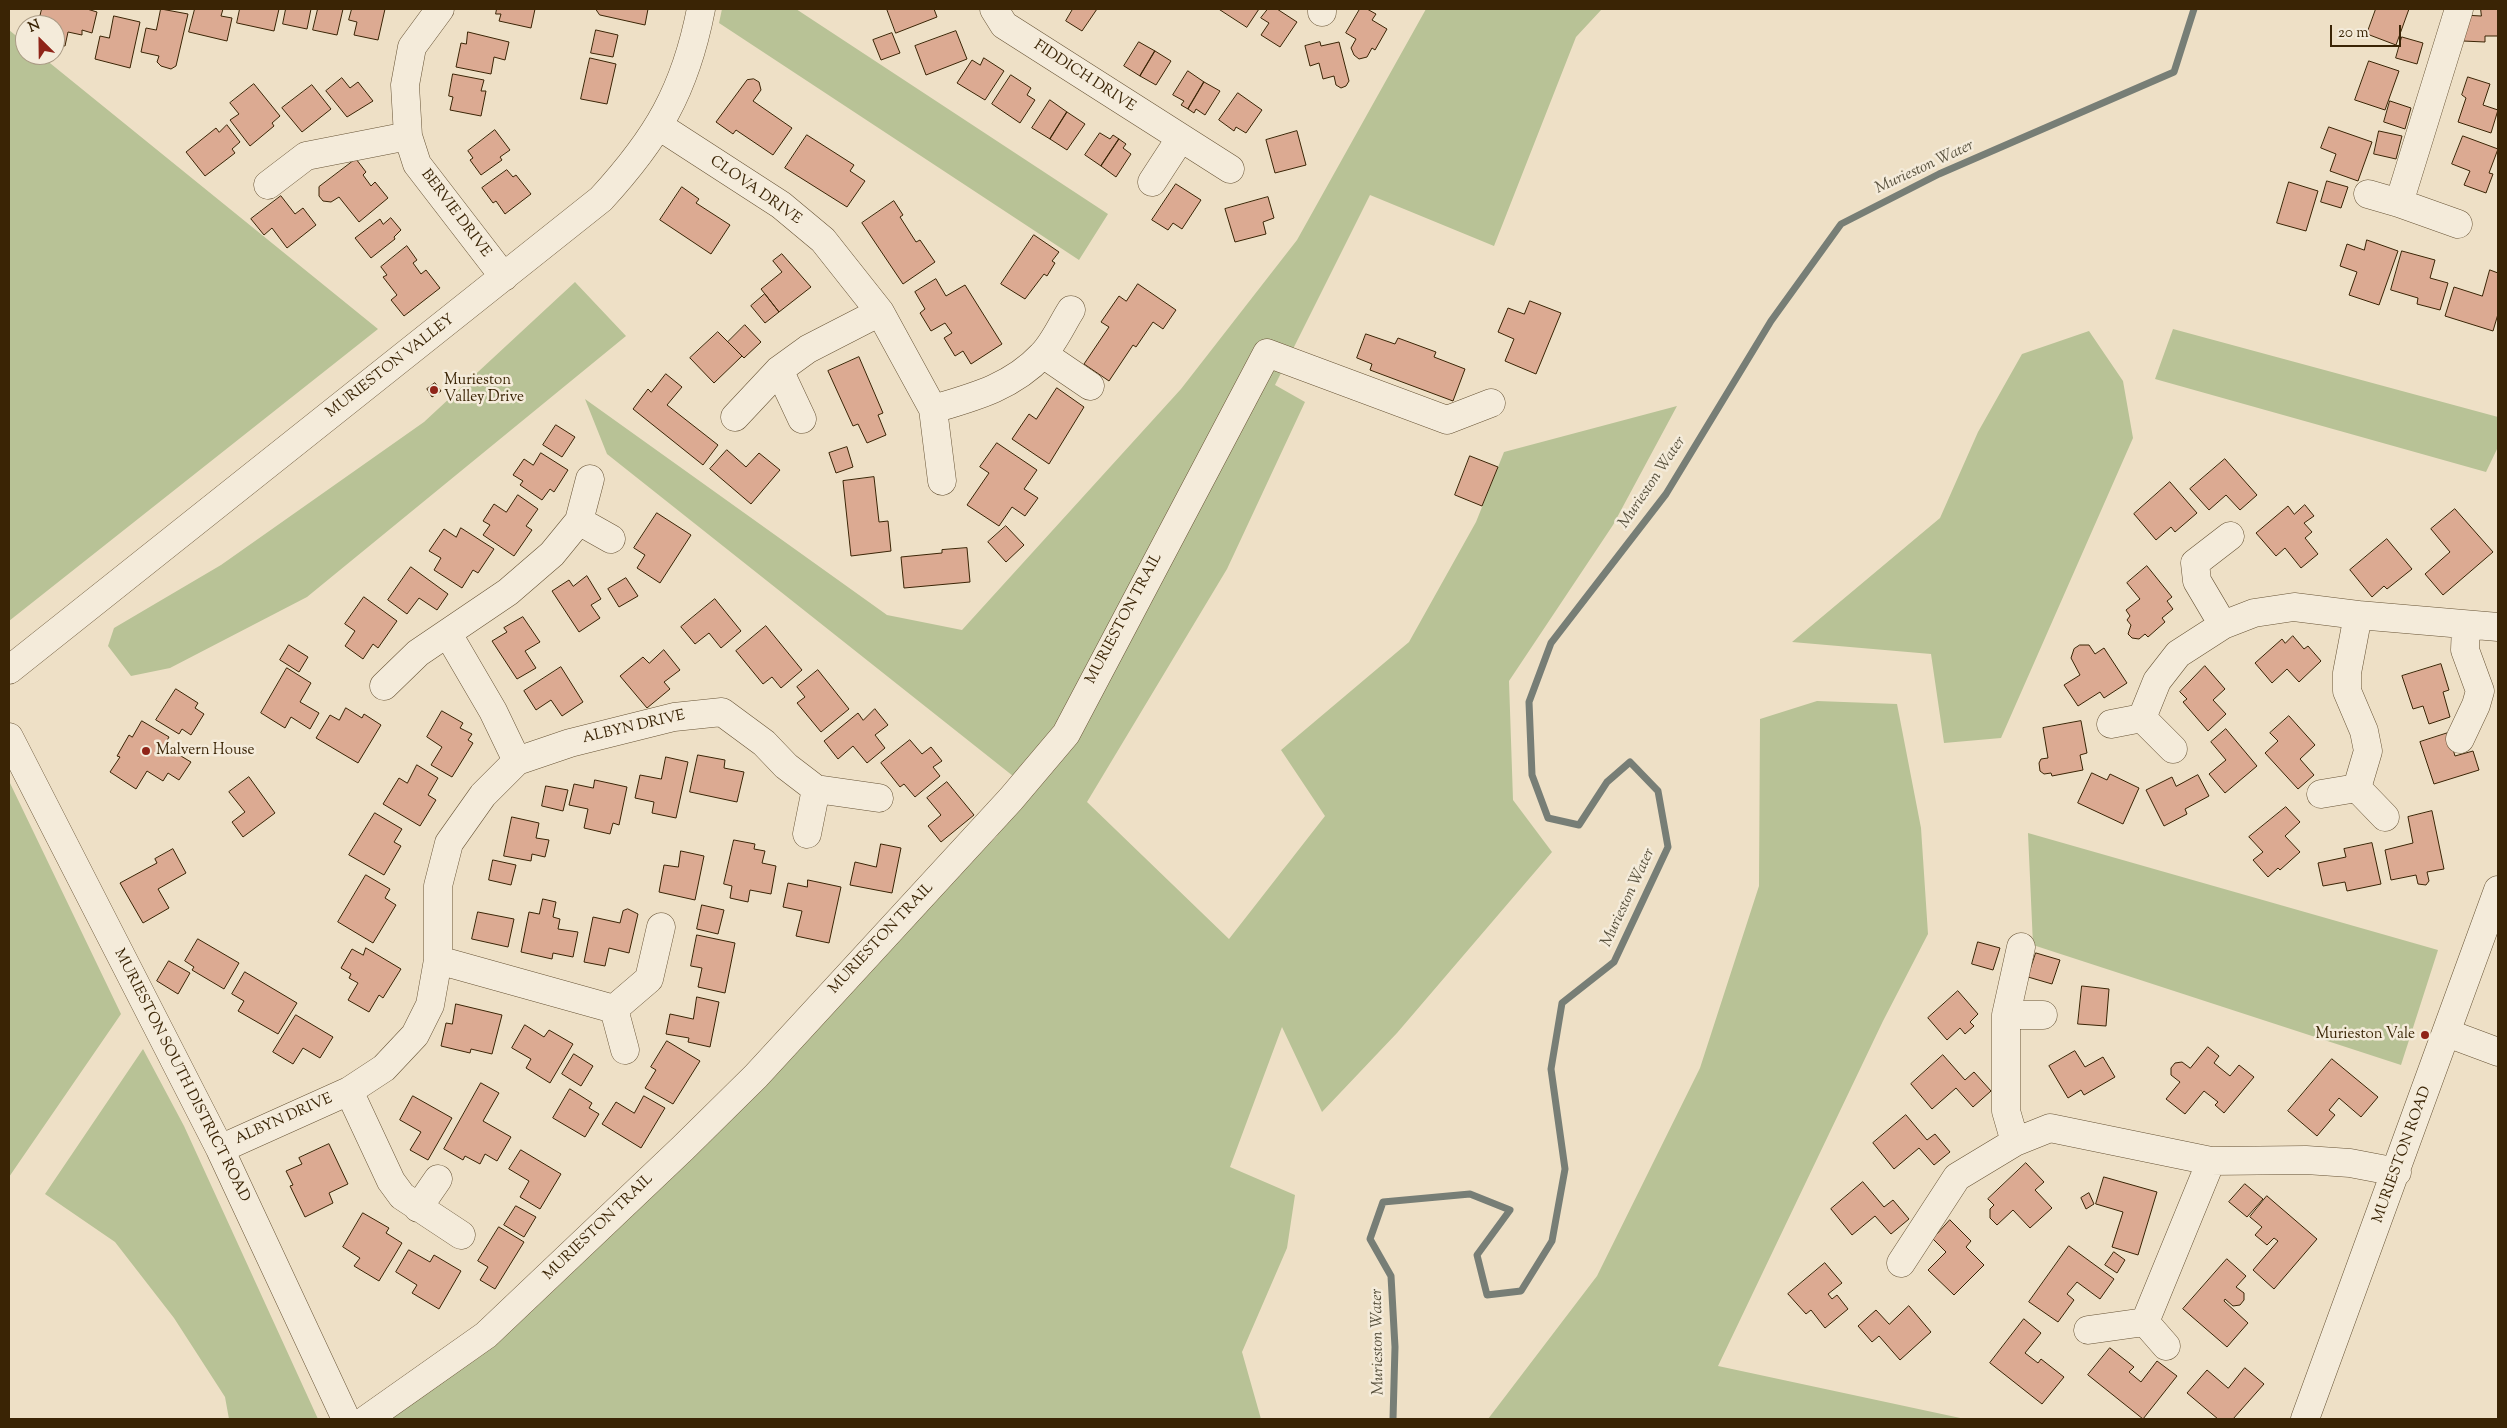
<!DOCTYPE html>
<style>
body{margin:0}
#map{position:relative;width:2507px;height:1428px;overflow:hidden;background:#eee0c6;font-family:"Sorts Mill Goudy",serif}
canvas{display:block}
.frame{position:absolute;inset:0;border:10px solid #3a2405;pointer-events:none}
.north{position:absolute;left:15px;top:15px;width:50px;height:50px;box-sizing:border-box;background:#f4ebda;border:1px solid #aa9b85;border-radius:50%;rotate:337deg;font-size:14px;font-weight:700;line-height:20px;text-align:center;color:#3a2405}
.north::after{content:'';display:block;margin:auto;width:18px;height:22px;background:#8f2418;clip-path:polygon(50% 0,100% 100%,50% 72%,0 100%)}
.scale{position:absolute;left:2330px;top:25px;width:71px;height:22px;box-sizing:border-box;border:2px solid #3a2405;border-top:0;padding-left:6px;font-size:15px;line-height:18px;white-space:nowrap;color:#3a2405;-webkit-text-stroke:4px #f4ebda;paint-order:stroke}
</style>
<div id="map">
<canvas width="2507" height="1428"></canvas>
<div class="frame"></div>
<div class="north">N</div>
<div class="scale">20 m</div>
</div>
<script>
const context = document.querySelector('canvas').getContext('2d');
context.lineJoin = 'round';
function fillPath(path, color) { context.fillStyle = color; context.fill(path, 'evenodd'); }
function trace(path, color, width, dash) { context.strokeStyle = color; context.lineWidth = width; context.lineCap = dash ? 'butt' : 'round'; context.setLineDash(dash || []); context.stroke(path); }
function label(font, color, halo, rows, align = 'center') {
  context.font = font + ' "Sorts Mill Goudy",serif'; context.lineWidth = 5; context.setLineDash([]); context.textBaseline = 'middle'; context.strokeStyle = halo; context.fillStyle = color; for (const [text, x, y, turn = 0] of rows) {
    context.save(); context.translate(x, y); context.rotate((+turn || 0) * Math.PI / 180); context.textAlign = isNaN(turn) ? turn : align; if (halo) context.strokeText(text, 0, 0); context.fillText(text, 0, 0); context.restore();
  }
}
fillPath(new Path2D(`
 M722,9h74l312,205 -29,46 -360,-237z
 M1426,9h176l-26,28 -82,209 -124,-51 -95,190 30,17 -78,167 -140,233 142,137 96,-123 -44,-66 128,-108 67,-120 28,-70 173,-46 -64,119 -104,156 4,119 39,52 -155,181 -75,79 -40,-85 -52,140 65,28 -8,53 -45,104 19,67h-877l97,-63 224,-229 292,-291 16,-60 -406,-322 -22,-55 302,216 75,15 219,-241 116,-149z
 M9,30l16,13v12h15l338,274 -369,292z
 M575,282l51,54 -319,261 -137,71 -39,8 -23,-30 6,-18 107,-63 203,-143z
 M2173,329l325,88v30l-12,25 -331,-93z
 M2089,331l34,50 10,57 -132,300 -57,5 -13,-89 -139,-12 148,-124 38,-86 44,-78z
 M1817,701l80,3 24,124 7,106 -45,87 -165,345 247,53h-477l109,-143 103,-208 59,-182 1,-167z
 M9,781l112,233 -112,163z
 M2028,833l410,117 -37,115 -368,-120z
 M143,1049l41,77 134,293h-89l-4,-22 -51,-79 -59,-76 -70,-48z`), '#b8c296');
trace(new Path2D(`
 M1393,1419l2,-72 -4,-71 -21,-37 13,-37 87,-8 40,16 -33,45 10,40 34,-4 31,-50 13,-72 -14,-100 11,-66 52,-41 54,-115 -10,-56 -28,-29 -23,20 -28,43 -31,-7 -16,-43 -3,-73 22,-59 115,-149 105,-173 70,-97 98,-50 235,-102 20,-63`), '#777e76', 7);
const building = new Path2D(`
 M42,9h45l10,3 -5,21 -10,-3v5l-14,-3 -3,14 -10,-2v-19h-17z
 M161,9l27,5 -12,52 -5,3 -10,-3 -4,-4 2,-6 -18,-4 5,-24 10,2z
 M195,9h28l-2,7 11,2 -5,23 -38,-9z
 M240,9h39l-5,22 -37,-8z
 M286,9h25l-4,20 -24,-5z
 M318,9h25l-6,26 -24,-5z
 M352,9h33l-7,31 -24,-5 3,-13 -8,-2z
 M497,9h38l-4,19 -32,-7 2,-7h-5z
 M596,9h52l-3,16 -45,-10z
 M887,9h47l3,8 -41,16z
 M1073,9h24l-15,22 -16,-10z
 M1219,9h40l-12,18z
 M1268,9h9l20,13 -17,25 -19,-12 8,-12 -8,-5z
 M1360,9h7l9,5 -4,6 15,9 -12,21 -3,-2 -5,9 -8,2 -5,-4 -3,-7 5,-9 -10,-6z
 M2376,9h33l-13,36 -29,-11z
 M2481,9h17v27h-13v6l-22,-1v-26l18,1z
 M114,16l26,6 -10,46 -35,-9 5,-23 9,2z
 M596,30l22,5 -5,22 -22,-4z
 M956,31l11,28 -41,16 -11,-29z
 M468,32l41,10 -4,18 -11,-3 -3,17 -35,-7 5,-24 5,1z
 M892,33l8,20 -19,7 -8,-20z
 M2402,37l21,6 -6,21 -21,-6z
 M1139,42l16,9 -15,25 -16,-10z
 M1320,42l1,4 18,-4 10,39 -3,5 -5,2 -5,-3 -2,-9 -11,3 -4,-16 -9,3 -5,-20z
 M1155,51l16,10 -15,24 -16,-9z
 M590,58l26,6 -9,40 -26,-5z
 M984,58l20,13 -19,29 -28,-17 15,-23 8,5z
 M2369,61l30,10 -14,39 -30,-10z
 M1188,71l16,11 -16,27 -7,-4 3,-4 -11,-6z
 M453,74l31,6 -3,11h5l-5,25 -31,-6 3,-13 -4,-1z
 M1011,75l20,13 -4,7 8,5 -15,23 -28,-19z
 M2468,77l22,7 -7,21 15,5 -7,23 -33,-11 8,-24 -4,-3z
 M342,78l8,10 8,-6 15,19 -26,16 -21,-26z
 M754,79l5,3 2,8 -8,11 39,27 -19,27 -37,-25 -3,4 -17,-12 31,-42z
 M1204,82l16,9 -15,24 -9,-6 -2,4 -6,-4z
 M254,84l26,32 -8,7 2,3 -24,20 -20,-26 9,-6 -9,-11z
 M312,85l19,24 -29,23 -20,-24z
 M1238,93l24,17 -16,23 -10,-6 -2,4 -15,-11z
 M1050,100l17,12 -17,27 -18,-11z
 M2390,101l21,7 -6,21 -21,-7z
 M1067,112l18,12 -18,26 -17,-11z
 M227,125l13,17 -8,7 3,4 -30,23 -19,-24 30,-24 3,4z
 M2329,127l43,15 -14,39 -28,-10 6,-17 -15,-6z
 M495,130l15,20 -10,7 2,3 -21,15 -11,-15 3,-2 -5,-7z
 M1297,131l9,34 -31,8 -9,-33z
 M2379,131l23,5 -6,23 -22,-5z
 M1100,133l10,6 3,-4 6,4 -18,27 -16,-11z
 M807,135l47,30 -4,6 15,10 -18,26 -62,-39z
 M2463,136l35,13 -9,24 4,1 -7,19 -22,-8 6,-14 -18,-7z
 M1119,139l7,5 -3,4 8,6 -15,23 -15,-11z
 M356,159l10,13 -3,3 8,11 4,-4 13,16 -29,24 -20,-25 -8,5 -8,-1 -4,-5v-9z
 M507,170l6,7 3,-2 15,19 -26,20 -9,-13 -3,2 -11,-15z
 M2327,181l21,6 -7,21 -20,-6z
 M2289,182l29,9 -12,40 -29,-8z
 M1176,184l25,16 -19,29 -9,-6 -5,7 -16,-10z
 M682,187l17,12 -3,4 34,22 -19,29 -51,-34z
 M281,196l14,18 8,-6 13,17 -29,23 -15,-20 -8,7 -13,-16z
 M1268,197l6,21 -11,4 3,12 -31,8 -10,-33z
 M894,201l9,14 -3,2 16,25 4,-2 15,22 -32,22 -41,-61z
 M391,218l10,12 -7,7 1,2 -24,19 -16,-20 25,-19 3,5z
 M1034,235l25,17 -7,9 3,2 -8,13 -3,-2 -19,25 -24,-15z
 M2367,240l31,11 -19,54 -30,-10 8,-23 -17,-6 7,-22 17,6z
 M407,246l10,14 -4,3 8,11 5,-4 14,18 -36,28 -13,-16 6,-5 -14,-18 4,-2 -6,-8z
 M2402,251l33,9 -5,18 18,5 -8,27 -23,-6 1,-6 -27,-8z
 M782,254l29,33 -32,25 -18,-23 21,-17 -9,-11z
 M2490,270l8,3v41l-5,17 -48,-15 9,-29 28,9z
 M936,279l10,17 19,-11 37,59 -31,20 -8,-13 -8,5 -11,-18 8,-5 -7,-10 -14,8 -11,-18 5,-4 -10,-17z
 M1138,284l38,26 -13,19 -10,-7 -17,25 -3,-2 -24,36 -25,-17 25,-37 -8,-5 18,-26 7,5z
 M765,294l14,18 -14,11 -14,-17z
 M1530,301l31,12 -25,61 -31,-13 9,-22 -16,-7 10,-24 16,6z
 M745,325l16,17 -17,16 -16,-16z
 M718,332l24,24 -28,27 -24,-25z
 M1366,334l29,10 3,-6 38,14 -2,5 31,12 -12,32 -83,-31 2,-6 -15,-6z
 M859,357l24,56 -5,2 8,20 -19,8 -9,-19 -5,2 -25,-55z
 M666,374l16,13 -15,18 51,40 -15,20 -70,-56 15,-20 3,3z
 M435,383l6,8 -9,6 -5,-8z
 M1057,388l27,19 -35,57 -37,-25 17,-25 7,5z
 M556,425l19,12 -13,20 -19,-12z
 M997,443l40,27 -13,19 14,9 -13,18 -13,-9 -13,19 -32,-21 22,-32 -9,-6z
 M847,447l6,20 -17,6 -7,-20z
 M727,450l19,17 13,-14 21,17 -29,34 -41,-35z
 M541,453l27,17 -14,22 -4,-3 -8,11 -22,-15 3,-4 -10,-6 11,-16 9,6z
 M1470,456l28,11 -16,39 -27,-11z
 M2225,459l32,36 -17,15 -14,-15 -17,15 -19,-21z
 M874,477l5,45 9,-1 3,30 -40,5 -8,-75z
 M2170,482l27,31 -22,19 -4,-5 -15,13 -22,-26z
 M518,495l20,14 -12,17 6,4 -18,26 -31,-21 7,-10 -7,-4 11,-17 12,8z
 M2305,505l9,11 -10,7 8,9 -7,6 13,16 -17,14 -16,-20 -9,8 -20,-23 32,-27 6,8z
 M2455,509l38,43 -50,43 -18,-21 25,-22 -19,-23z
 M657,513l34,22 -31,48 -23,-15 8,-13 -11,-7z
 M1006,526l18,19 -18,17 -18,-20z
 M461,528l33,21 -16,24 -5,-3 -11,18 -28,-18 7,-12 -12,-7 15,-22 12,8z
 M2387,539l25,30 -25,20 -3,-3 -12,11 -22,-27z
 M967,548l3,34 -66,6 -3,-31 41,-4v-3z
 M2147,566l25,31 -5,4 6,8 -11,9 3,4 -17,15 -3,-3 -6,5 -7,-1 -4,-4 3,-9 -4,-5 3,-4 -4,-6 14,-11 -13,-16z
 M411,567l37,27 -11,16 -18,-12 -12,16 -19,-14z
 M587,576l14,23 -10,6 9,13 -21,14 -27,-41 17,-11 4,6z
 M626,578l12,18 -19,11 -11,-18z
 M364,597l33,24 -19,27 -5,-4 -10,15 -18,-13 10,-15 -10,-7z
 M715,599l26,32 -20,17 -12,-15 -14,11 -14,-17z
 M523,617l17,25 -15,9 11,17 -19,11 -25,-38 15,-9 -3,-4z
 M766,626l36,44 -21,18 -9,-11 -9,7 -27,-33z
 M2293,636l11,13 4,-3 13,15 -22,21 -12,-13 -15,14 -17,-20 27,-24 3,4z
 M289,645l19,12 -9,15 -19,-12z
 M2080,645h9l6,9 9,-6 23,35 -23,15 -4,-6 -22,14 -14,-21 16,-10 -9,-17 3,-9z
 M664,650l16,20 -16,12 6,7 -23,19 -27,-32 23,-19 6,6z
 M2441,664l8,26 -6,2 7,25 -21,7 -6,-18 -10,3 -11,-33z
 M2205,666l20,23 -12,11 13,14 -18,17 -25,-29 4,-3 -7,-7z
 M561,667l22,35 -21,14 -11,-16 -15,10 -12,-19z
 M287,668l24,15 -11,19 19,11 -9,16 -19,-12 -6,11 -24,-15z
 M818,670l31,39 -28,23 -24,-29 8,-6 -8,-10z
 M176,689l22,14 -3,5 9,6 -13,21 -9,-6 -3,5 -23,-14z
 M346,708l16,10 2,-4 17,11 -23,38 -42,-25 14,-23 9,5z
 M875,709l13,16 -13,10 10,13 -18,15 -14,-17 -15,13 -14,-18 34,-28 5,7z
 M442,711l21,12 -3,5 12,6 -4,6 5,3 -21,34 -21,-12 11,-18 -15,-10z
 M2289,716l26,29 -15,14 14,16 -16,14 -33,-36 13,-12 -8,-8z
 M142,721l27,16 -5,9 27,16 -12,18 -11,-7 -5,8 -16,-10 -11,18 -26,-17 10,-15 -3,-1 12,-21 3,2z
 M2081,721l6,32 -7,2 3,15 -31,6 -1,-3 -7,1 -4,-3 -1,-8 2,-4 7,-1 -5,-30z
 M2226,729l31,37 -32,27 -16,-19 17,-14 -15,-18z
 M2448,733l7,23 18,-5 6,19 -45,14 -14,-42z
 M910,740l12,14 9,-7 11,14 -9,6 7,9 -25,21 -11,-13 -4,3 -19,-24z
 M698,755l27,5 -1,8 20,4 -7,30 -47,-10z
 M666,757l22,5 -12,56 -24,-5 2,-11 -19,-4 5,-23 21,4z
 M417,765l21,13 -10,17 8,5 -16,26 -37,-22 16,-26 8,5z
 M2092,773l15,7 3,-6 29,14 -16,36 -45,-21z
 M2198,775l11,21 -24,13 2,5 -23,12 -18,-36 26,-13 4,9z
 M249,777l26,36 -32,24 -11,-15 13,-10 -16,-20z
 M595,780l32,7 -8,38 -6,-2 -3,11 -26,-6 4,-19 -19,-4 5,-21 19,4z
 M947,782l27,33 -33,27 -13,-16 13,-11 -14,-17z
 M546,786l22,4 -5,21 -21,-5z
 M2286,807l14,15 -15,14 15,16 -20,18 -2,-2 -10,9 -15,-17 10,-8 -14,-15z
 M2432,811l12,58 -17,3 2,9 -3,4 -8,-1 -2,-9 -25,5 -6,-30 28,-7 -5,-26z
 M375,813l27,16 -8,13 7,4 -17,29 -35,-20z
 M512,817l27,6 -3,15 13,2 -4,17 -13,-3 -1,7 -27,-5z
 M734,840l21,4 -1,5 11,2 -3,12 14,3 -5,28 -21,-4 -2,12 -18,-4 2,-12 -8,-2z
 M2372,843l9,41 -34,7 -2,-9 -22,4 -5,-23 28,-6 -2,-8z
 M881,844l20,4 -9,45 -42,-8 5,-23 21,5z
 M173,849l13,24 -28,16 11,19 -26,15 -23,-40 37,-20 -2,-4z
 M681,851l23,5 -9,44 -36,-8 5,-27 14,2z
 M493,860l23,5 -5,20 -22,-5z
 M366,875l24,14 -5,9 11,7 -23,38 -35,-21z
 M808,880l33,7 -12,56 -33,-7 6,-25 -19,-4 5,-24 19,4z
 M543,899l13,3 -3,15 7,2 -2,10 20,3 -5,25 -20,-4 -1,6 -31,-7 8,-40 10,2z
 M702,905l22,5 -6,24 -21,-5z
 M628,909l10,5 -9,39 -20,-5 -4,18 -21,-4 9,-45 27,6 3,-12z
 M478,912l36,7 -6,28 -36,-8z
 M697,935l38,8 -10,50 -27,-6 4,-19 -11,-2z
 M198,939l41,24 -15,26 -32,-19 2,-3 -9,-6z
 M1978,942l22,6 -7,22 -21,-6z
 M366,948l35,21 -18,29 -4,-3 -10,17 -21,-12 10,-17 -9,-5 2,-4 -10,-6 11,-19 11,6z
 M2036,953l24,7 -8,24 -24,-7z
 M169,961l21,12 -12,21 -21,-13z
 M245,972l52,31 -19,31 -40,-23 6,-10 -12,-7z
 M2082,986l27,3 -3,37 -28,-2z
 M1958,991l20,23 -8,8 4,4 -9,8 -5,-6 -13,12 -19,-22z
 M697,997l22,5 -9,45 -22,-5 1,-4 -23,-4 4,-20 23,5z
 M456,1004l46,11 -10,39 -21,-5 -1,4 -29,-7 5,-23 6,1z
 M296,1015l37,22 -13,21 -17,-10 -10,16 -20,-12z
 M525,1025l19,12 5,-7 24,14 -23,39 -24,-15 5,-9 -19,-11z
 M667,1041l33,20 -27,43 -28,-16 11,-18 -5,-3z
 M2208,1047l11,9 -5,7 16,13 9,-11 15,12 -30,36 -9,-8 3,-3 -14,-11 -19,23 -19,-15 14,-17 -9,-7v-7l4,-5 7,-1 8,6z
 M2075,1051l10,16 18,-10 12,20 -31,18 -3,-5 -13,8 -19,-32z
 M574,1054l19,12 -12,20 -19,-12z
 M1943,1055l22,25 9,-8 17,19 -18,16 -17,-19 -24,21 -21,-25z
 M2332,1059l46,38 -17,20 -22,-19 -10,12 6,5 -18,21 -29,-25z
 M481,1083l18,10 -16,28 28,16 -14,24 -12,-7 -5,10 -15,-8 -2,4 -19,-11z
 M570,1089l22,14 -3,5 10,6 -14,23 -32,-19z
 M413,1096l39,22 -24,42 -18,-10 11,-18 -21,-12z
 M644,1096l21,12 -24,40 -39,-24 14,-22 18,11z
 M1906,1115l21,25 8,-6 15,18 -16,13 -15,-17 -25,21 -21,-26z
 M329,1144l19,40 -19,9 4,10 -28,14 -15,-31 3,-1 -7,-14 16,-7 -3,-6z
 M521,1150l40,24 -21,35 -20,-12 9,-16 -20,-12z
 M2026,1163l18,19 -9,8 17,18 -22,20 -17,-18 -16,15 -7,-7v-9l4,-4 -6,-6z
 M2104,1177l53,15 -19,63 -26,-8 11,-35 -27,-8z
 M1863,1182l21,25 9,-7 16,19 -18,15 -16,-18 -23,19 -21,-26z
 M2245,1184l18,15 -16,18 -18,-15z
 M2089,1193l5,11 -8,5 -5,-11z
 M2267,1196l50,43 -43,50 -21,-19 25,-29 -4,-3 -7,7 -12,-10 7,-8 -12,-10z
 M516,1206l20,11 -12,20 -20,-12z
 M363,1213l26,15 -3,5 16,10 -23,38 -25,-15 6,-8 -17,-11z
 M1950,1220l21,21 -5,6 18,18 -30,30 -26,-25 18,-18 -13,-13z
 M499,1227l25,15 -29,47 -15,-9 8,-13 -10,-6z
 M2069,1246l45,33 -14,20 -23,-17 -10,12 7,6 -16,22 -29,-20z
 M409,1250l21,12 4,-7 27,16 -22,38 -27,-16 5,-8 -21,-13z
 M2114,1252l11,8 -8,13 -12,-8z
 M2227,1259l19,17 -10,11 8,6v7l-4,5 -7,1 -8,-7 -1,2 24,22 -21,24 -44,-38z
 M1825,1263l17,20 -14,11 4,5 5,-4 11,14 -23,19 -14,-18 -5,4 -18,-20z
 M1909,1306l22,26 -31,28 -21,-24 -7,6 -14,-16 18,-16 13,14z
 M2024,1319l17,14 -16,20 13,10 3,-4 23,18 -22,27 -52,-41z
 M2110,1348l24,19 -5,5 12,10 16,-21 20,15 -34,43 -55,-44z
 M2245,1368l19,16 -31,35h-15l-31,-26 20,-23 21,18z`);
fillPath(building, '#dcaa92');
trace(building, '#3a2405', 1);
const minor = new Path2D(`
 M440,9l-28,38 -7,38 3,51 9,28 87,113
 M994,9l10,16 226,144
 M1322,12v-3
 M659,126l122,79 42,35 57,72 53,97 9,72
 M1152,182l28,-43
 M268,185l38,-29 102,-20
 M2368,194l31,9
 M2458,224l-59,-21 60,-194
 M1043,354l47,32
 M779,370l23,49
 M933,409c41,-12 79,-22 109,-54 12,-12 20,-31 29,-45
 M735,417l44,-47 29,-21 72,-37
 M590,479l-11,42 32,18
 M2223,625l-26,-44 -2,-18 35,-27
 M9,670l592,-471c56,-61 84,-108 100,-190
 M384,686l34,-33 90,-61 44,-38 27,-33
 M2111,724l31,-6
 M9,737l211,412 126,270
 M2460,739l16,-34 4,-14 -15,-41 1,-25
 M2173,749l-31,-31 15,-37 21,-27 45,-29 31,-12 40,-6 64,8
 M517,761l53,-18 104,-26 48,-5 42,31 22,23 30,23 63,9
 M2321,794l36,-6
 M2385,817l-28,-29 11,-37 -4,-20 -17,-40v-18l11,-58 140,12
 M807,834l9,-45
 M438,960l176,49 35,-30 12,-52
 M614,1009l11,41
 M2006,1015h37
 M2447,1033l51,19
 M349,1091l42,90 11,15 59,39
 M2015,1142l-9,-31v-96l15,-68
 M220,1149l129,-58 35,-23 31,-33 15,-30 8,-45v-74l11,-43 34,-48 34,-34 -24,-50 -45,-77
 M418,1208l20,-29
 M1901,1263l56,-86 58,-35 35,-14 161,33
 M2088,1330l57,-8
 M2166,1346l-21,-24 66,-161 95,-1 44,3 47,9
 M367,1419l119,-84 197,-187 73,-72 255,-277 55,-65 201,-381 180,67 44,-17
 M2305,1419l193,-529`);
trace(minor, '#675335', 29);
trace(minor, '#f4ebda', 28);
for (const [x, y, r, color] of [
 [434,390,5,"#8f2418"],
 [146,751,5,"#8f2418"],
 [2425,1035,5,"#8f2418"]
]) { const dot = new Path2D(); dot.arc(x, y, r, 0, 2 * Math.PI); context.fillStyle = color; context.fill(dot); trace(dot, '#f4ebda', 2); }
label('15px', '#3a2405', '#f4ebda', [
 ["FIDDICH DRIVE",1084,77,33],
 ["CLOVA DRIVE",755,191,35],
 ["BERVIE DRIVE",455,214,53],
 ["MURIESTON VALLEY",391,367,-38],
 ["MURIESTON TRAIL",1125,619,-62],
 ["ALBYN DRIVE",634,728,-13],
 ["MURIESTON TRAIL",882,939,-47],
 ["MURIESTON SOUTH DISTRICT ROAD",181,1076,63],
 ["ALBYN DRIVE",284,1120,-24],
 ["MURIESTON ROAD",2403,1155,-70],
 ["MURIESTON TRAIL",599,1228,-44]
]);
label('15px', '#3a2405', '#f4ebda', [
 ["Murieston",444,381],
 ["Valley Drive",444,398],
 ["Malvern House",156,751],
 ["Murieston Vale",2415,1035,"right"]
], 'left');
label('italic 16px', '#58513d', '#f4ebda', [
 ["Murieston Water",1925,168,-25],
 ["Murieston Water",1653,483,-56],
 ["Murieston Water",1629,898,-65],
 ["Murieston Water",1379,1342,-91]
]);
</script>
